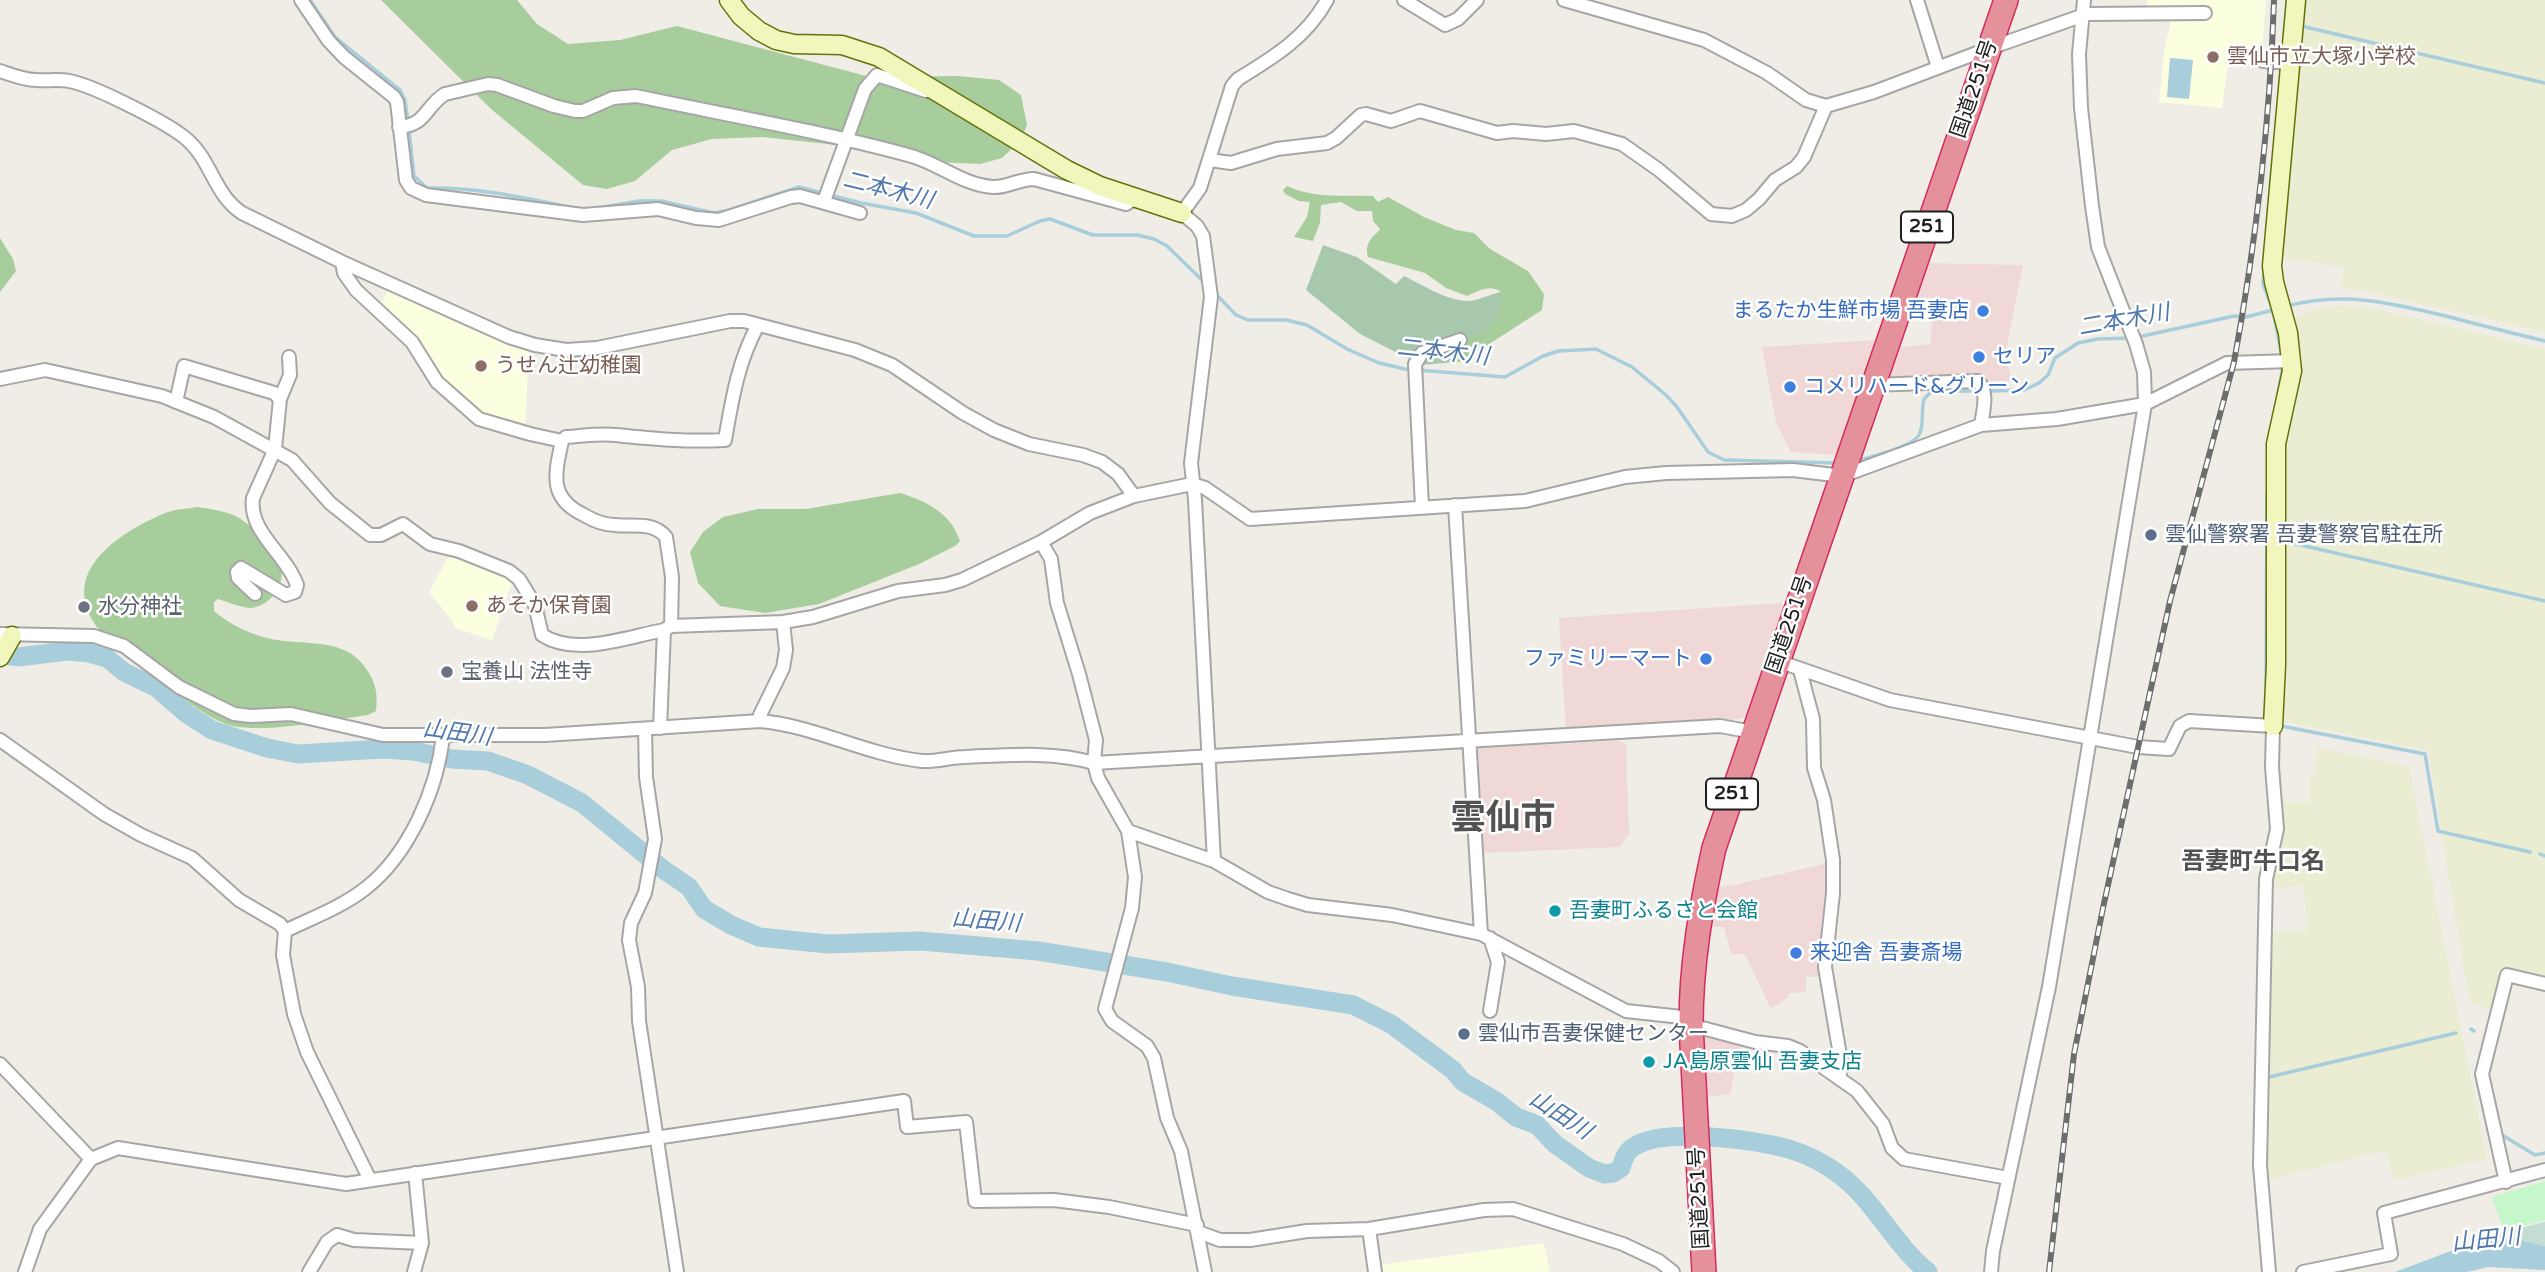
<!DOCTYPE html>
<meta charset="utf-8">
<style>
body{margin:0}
canvas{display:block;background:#efede6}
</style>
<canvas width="2545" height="1272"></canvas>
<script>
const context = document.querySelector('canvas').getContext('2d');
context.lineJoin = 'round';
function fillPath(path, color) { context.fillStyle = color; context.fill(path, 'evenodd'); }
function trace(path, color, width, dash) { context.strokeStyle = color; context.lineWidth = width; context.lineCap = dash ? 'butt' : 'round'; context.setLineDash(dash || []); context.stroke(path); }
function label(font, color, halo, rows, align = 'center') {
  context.font = font + ' "Varela Round","Noto Sans JP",sans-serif'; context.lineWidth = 5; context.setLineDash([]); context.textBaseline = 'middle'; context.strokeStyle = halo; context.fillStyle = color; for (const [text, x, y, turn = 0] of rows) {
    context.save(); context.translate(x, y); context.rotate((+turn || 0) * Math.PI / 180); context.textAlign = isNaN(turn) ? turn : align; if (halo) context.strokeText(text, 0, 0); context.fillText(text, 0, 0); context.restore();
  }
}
fillPath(new Path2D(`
 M1923,263l100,2 -17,85 5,32 -131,1 12,-35 39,-4 1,-34 -2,-4 -4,-3 -17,1z
 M1878,340l-40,115 -47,-3 -15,-30 -14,-75z
 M1781,603l4,5 -37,105 -4,4 -6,2 -172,11 -7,-112z
 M1620,741l6,3 3,90 -9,13 -136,6 -9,-102 2,-3z
 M1828,863l-1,29 -6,31 -1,46 2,8h-16v15l-17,1 -2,5 -16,11 -26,-55h-14l-7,-27h-20l8,-39 22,-3z
 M1699,1034l42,8 -11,52 -26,3z`), '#efd8d6');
fillPath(new Path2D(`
 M2147,0h119l-5,64h-33l-6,44 -63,-6 5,-51 9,-40 -26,-2z
 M389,288l140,62 -4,80 -37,-11 -18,-13 -12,-15 -16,-9 -62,-76z
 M450,554l63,26 -21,60 -37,-12 -4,-9 -22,-27z
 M1544,1243l6,29h-171l-1,-7z`), '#fcfee0');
fillPath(new Path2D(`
 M2304,0h241v332l-179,-41 -25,-4 3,-20 -64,-9z
 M2342,305l28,3 175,41v632l-42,-9 -10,37 -23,-6 -42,-253 -148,-29 3,-285 8,-118 24,-9z
 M2317,747l92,20 78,392 -92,21 -9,-30 -120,30 4,-248 38,-2 -4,-44 -31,2 10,-55 -1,-31h28v-27l6,-1z`), '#eaedd2');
fillPath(new Path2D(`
 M381,0h136l20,24 31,20 52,-4 57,-14 193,51 88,-1 41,4 22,15 6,30 -6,15 -19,18 -22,6 -44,-2 -91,-16 -82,-9 -51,2 -40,11 -37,31 -28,8 -24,-4 -92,-76z
 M1287,186c28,13 56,9 86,10l5,6 10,-5 36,20 32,13 18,3 16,16 38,22 16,23 -2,16 -81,52h-4l-10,-13 54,-50v-7c-12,-8 -22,-1 -34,4l-21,-8 -21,-15 -57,-16c-4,-15 5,-19 12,-28l-7,-8 -1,-10h-15l-16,-9 -20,3 -1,18 -7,18 -19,-4 13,-20 3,-15 -11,-1 -14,-7 -2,-4z
 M0,238l13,21 3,12 -16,21z
 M900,493c26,8 51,20 60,48l-5,5 -36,18 -100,40 -54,9 -45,-7 -22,-23 -8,-31 13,-20 20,-15 35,-8h48z
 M197,507c14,2 30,4 42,11 25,16 59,50 34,78 -6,6 -14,12 -23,12 -11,-1 -22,-6 -32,-9l-4,3v9c15,13 34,22 53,27 35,9 78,-3 100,32 9,13 11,25 9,41l-8,4c-37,5 -100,18 -135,11 -33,-6 -102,-71 -132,-94 -47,-57 15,-98 64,-119 10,-4 22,-4 32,-6z`), '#a8cd9c');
fillPath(new Path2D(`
 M2545,1222v24l-49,-12z`), '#c3ddd2');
fillPath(new Path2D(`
 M1323,245l34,12 39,27 8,-8c19,9 43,25 64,25 8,0 23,-7 33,-9 2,37 -26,45 -54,53v5l10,12 -36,3 -61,-31 -54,-44z`), '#a8c8ae');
fillPath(new Path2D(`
 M2545,1181v39l-41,11 -12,-34z`), '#c5f7cb');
fillPath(new Path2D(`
 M2170,58l23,2 -4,39 -22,-2z
 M2496,1234l49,12v24l-57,-3 -21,5h-72z`), '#a8cddb');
trace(new Path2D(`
 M310,0l25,37 65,53 5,10 3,22
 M2301,26l244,57
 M409,130l5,46 13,12c49,-1 95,9 142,19
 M598,208l41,-7h22l53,12 15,-3 70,-23 62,16 55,10 58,23h33l33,-15 10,-2 43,16h44l17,4 13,7 37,36
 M2264,271l-1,13 10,27 8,40
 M1214,292l22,23 12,5h38l21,5 40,24 32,14 26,6 100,8 38,-21 15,-5 38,-2 36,18 34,28 11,12 31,45 16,8 113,3
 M2288,306c55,-15 104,-3 158,10 33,9 66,17 99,25
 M2138,337l96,-21 12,1 31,-8
 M1988,391l36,-1 15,-7 9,-8 7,-17 23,-15 20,-4 32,-1
 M2278,395l5,-30
 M1858,461c14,-5 57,-14 62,-28 4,-10 1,-23 4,-34l8,-8h48
 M2283,541l262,60
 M2266,685l1,-192
 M2281,726l144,28 13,77 92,21
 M2540,854l5,2
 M2471,1029l3,2
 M2269,1077l187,-44
 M2502,1135l33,20 10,-2`), '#a8cddb', 3.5);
trace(new Path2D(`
 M0,654l18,3 49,-6 22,2 18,5 17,14 33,16 30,26 25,16 55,18 31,6 85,-5 30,2 39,8 36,2 40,14 54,28 82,67 25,17 15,22 27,16 28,12 69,7 92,-3 118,10 129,21 65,14 121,19 38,19 62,46 10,12 33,19 20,16 21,8 18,19 34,24 15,6 9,-1 8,-5c3,-10 5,-17 14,-22 30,-19 120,-6 154,3 16,5 35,14 48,24 37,26 56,71 91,99`), '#a8cddb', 19);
const street = new Path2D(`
 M301,0l27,40 16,17 50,40 3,5 9,78 5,8 15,7 157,20 75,-6 38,9 23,2 72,-23 9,-1 60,17
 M1404,0l41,25 13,-6 19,-19
 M1564,0l140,40 63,33 39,27 20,6 48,-14 116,-44 97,-34 118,-1
 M1917,0l21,67
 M2263,61l27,2
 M0,71c12,4 24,9 36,9 11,1 22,-1 33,1 24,4 96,41 115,56 28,22 29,57 58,76l100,49 167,75 26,8 31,5 31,-2 133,-27h14l111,29 37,15 71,48 31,17 35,14 54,11 19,7 16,12 16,22
 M399,127c28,-2 26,-21 46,-33l43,-10 9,1 57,21 21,5h8l30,-13 23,-2c91,19 183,35 272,59 29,7 54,30 85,32 13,1 26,-8 41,-8l92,25 9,-6
 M1210,160l21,3 46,-14 50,-6 9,-5 25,-23 5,-1 25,7 29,-10 77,22 16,-2 33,3 28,-3 48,13 37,26 52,44 21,2 14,-6 13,-11 16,-19 21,-13 8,-10 22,-51
 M824,201l41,-112 12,-14 49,16
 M342,262l2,11 12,17 56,52 25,40 42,37 51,15 32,7c-7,33 -14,57 22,74 10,6 19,10 31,10 18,2 38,-4 51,12l6,40 -1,49
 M0,379l45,-9 117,26 52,21 78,43 38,43 40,32h11l22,-11 27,20 29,7 50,20 10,8 16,26 7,30c34,22 85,2 122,-5l7,-4 112,-4 30,-5 85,-26 47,-6 17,-5 79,-38 49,-29 44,-17 58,-12 13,4 45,31 275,-18 100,-24 41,-4 127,-3 49,6 139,-51 76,-6 88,-15 82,-41 65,-2
 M1873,385l105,-4c11,11 5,30 3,44
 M280,399l10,-24 -1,-18
 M176,402l8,-36 90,27 6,6 -5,50 -22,49c-5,34 34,57 44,87l-2,7 -9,3 -45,-27 -4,4 1,6 17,16
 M562,441l4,-4c16,-1 34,-4 50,-2 38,4 70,7 109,5 7,-40 13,-79 33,-115
 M1455,505l26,429
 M1422,507l-7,-143 7,-11 38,-13
 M1041,542l10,17 6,44 22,71 17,66 -2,23 4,15 30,53 7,46 -3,31 -27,101 7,12 35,25 7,12 13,60 14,33 24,121
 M0,634l94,2 30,10 55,41 55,27 17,2 40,-2 92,21h162l215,-14c56,5 106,34 162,40 14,1 29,-4 43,-4 42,-2 89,-6 129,6l626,-37 33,6
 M1778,661l112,39 248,47 31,2 11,-23 9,-5 84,5 -1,41 5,62 -11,50 -6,286 9,107
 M1800,670l13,49 1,49 10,32 9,60v33l-8,74 17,100 -3,9
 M760,721v-6l23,-47 3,-18 -3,-28
 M660,728l4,-98
 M645,729l1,48 9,62 -10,54 -14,30 -2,17 9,47 1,34 38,251
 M0,740l104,74 37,21 51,23 47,42 41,24 5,7 -2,24 11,59 13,38 63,128
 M1128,831l86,30 54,31 20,7 20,6 84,10 89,19 145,77 65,7
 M1214,861l-19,-361 -4,-37 20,-166 -8,-61 -6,-10 -15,-13 18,-25 32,-102 6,-7c36,-22 69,-42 89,-79
 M285,931c27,-13 57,-24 81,-43 43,-34 71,-98 77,-152
 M1490,938l8,24 -8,49
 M1691,1025l64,17 33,4 12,5 57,40 26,33 9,24 12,11 104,19
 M0,1064l91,95
 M2506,1182l-24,-108 25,-99 38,9
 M1369,1229l6,43
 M1198,1232l22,8h30l57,-9 62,-2 115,-19 29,-1 110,35 36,17 14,11
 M25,1272l15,-43 51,-70 27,-11 228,36 558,-83 3,26 59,-5 9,79 79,-1 55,7 88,18
 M309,1272l18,-30 10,-7 17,5 68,3
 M414,1272l8,-29 -7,-70
 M1991,1272l2,-21 56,-264 96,-583 -1,-32 -8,-28 -38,-97 -6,-41 -11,-98 -2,-54 5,-54
 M2303,1272l88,-18 -7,-41 161,-43`);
const secondary = new Path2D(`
 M729,0l12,16 18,15 17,9 18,4 48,1 37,12 188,113 33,16 82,27
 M0,657l12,-21
 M2273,726l3,-61v-221l16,-73 -4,-38 -14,-51 -2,-16 24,-266`);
const highway = new Path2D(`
 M1704,1272l-13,-247c0,-61 10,-118 23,-177l292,-848`);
trace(street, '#a6a6a6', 16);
trace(secondary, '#627309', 21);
trace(highway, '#d42c5d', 26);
trace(street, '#fff', 12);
trace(secondary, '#f1f7bc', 18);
trace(highway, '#e4919c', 23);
const rail = new Path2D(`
 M2049,1272l25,-218 29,-146 67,-307 64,-239c22,-119 36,-241 40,-362`);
trace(rail, '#6d6d6d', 6);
trace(rail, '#fff', 3.5, [10]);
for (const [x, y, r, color] of [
 [2213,57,7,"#8d6e63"],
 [1983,311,7,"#3f7fe0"],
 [1979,357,7,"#3f7fe0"],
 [481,366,7,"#8d6e63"],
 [1790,387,7,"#3f7fe0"],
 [2151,535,7,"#5c6f8a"],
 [472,606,7,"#8d6e63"],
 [84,607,7,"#6b7280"],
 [1706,659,7,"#3f7fe0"],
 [447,672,7,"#6b7280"],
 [1555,911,7,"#0f9aa8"],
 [1796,953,7,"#3f7fe0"],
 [1464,1034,7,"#5c6f8a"],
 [1649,1062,7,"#0f9aa8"]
]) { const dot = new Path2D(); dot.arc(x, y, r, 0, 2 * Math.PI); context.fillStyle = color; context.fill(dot); trace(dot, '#fff', 2.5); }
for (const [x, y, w] of [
 [1927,227,52],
 [1732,794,52]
]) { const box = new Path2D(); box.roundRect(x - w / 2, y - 15.5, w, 31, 5); context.fillStyle = '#fff'; context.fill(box); trace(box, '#1f1f1f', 2); }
label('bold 19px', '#1f1f1f', null, [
 ["251",1927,227],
 ["251",1732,794]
]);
label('21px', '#785e54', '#fff', [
 ["雲仙市立大塚小学校",2227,57],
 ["うせん辻幼稚園",495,366],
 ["あそか保育園",486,606]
], 'left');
label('21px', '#1f1f1f', '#fff', [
 ["国道251号",1975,89,-71],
 ["国道251号",1790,625,-71],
 ["国道251号",1700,1198,-93]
]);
label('21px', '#366cbe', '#fff', [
 ["まるたか生鮮市場 吾妻店",1969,311,"right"],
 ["セリア",1993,357],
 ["コメリハード&グリーン",1804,387],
 ["ファミリーマート",1692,659,"right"],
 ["来迎舎 吾妻斎場",1810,953]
], 'left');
label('21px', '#4e5e75', '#fff', [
 ["雲仙警察署 吾妻警察官駐在所",2165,535],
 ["雲仙市吾妻保健センター",1478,1034]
], 'left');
label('21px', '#5b616d', '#fff', [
 ["水分神社",98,607],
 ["宝養山 法性寺",461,672]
], 'left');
label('21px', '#0d838f', '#fff', [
 ["吾妻町ふるさと会館",1569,911],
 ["JA島原雲仙 吾妻支店",1663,1062]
], 'left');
label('italic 23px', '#4f78ac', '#fff', [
 ["二本木川",888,191,14],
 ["二本木川",2124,321,-10],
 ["二本木川",1443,353,6],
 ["山田川",457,734,8],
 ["山田川",986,922,5],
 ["山田川",1560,1116,33],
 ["山田川",2486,1241,-6]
]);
label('bold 24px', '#525252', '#fff', [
 ["吾妻町牛口名",2253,863]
]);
label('bold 35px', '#525252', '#fff', [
 ["雲仙市",1503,820]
]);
</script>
